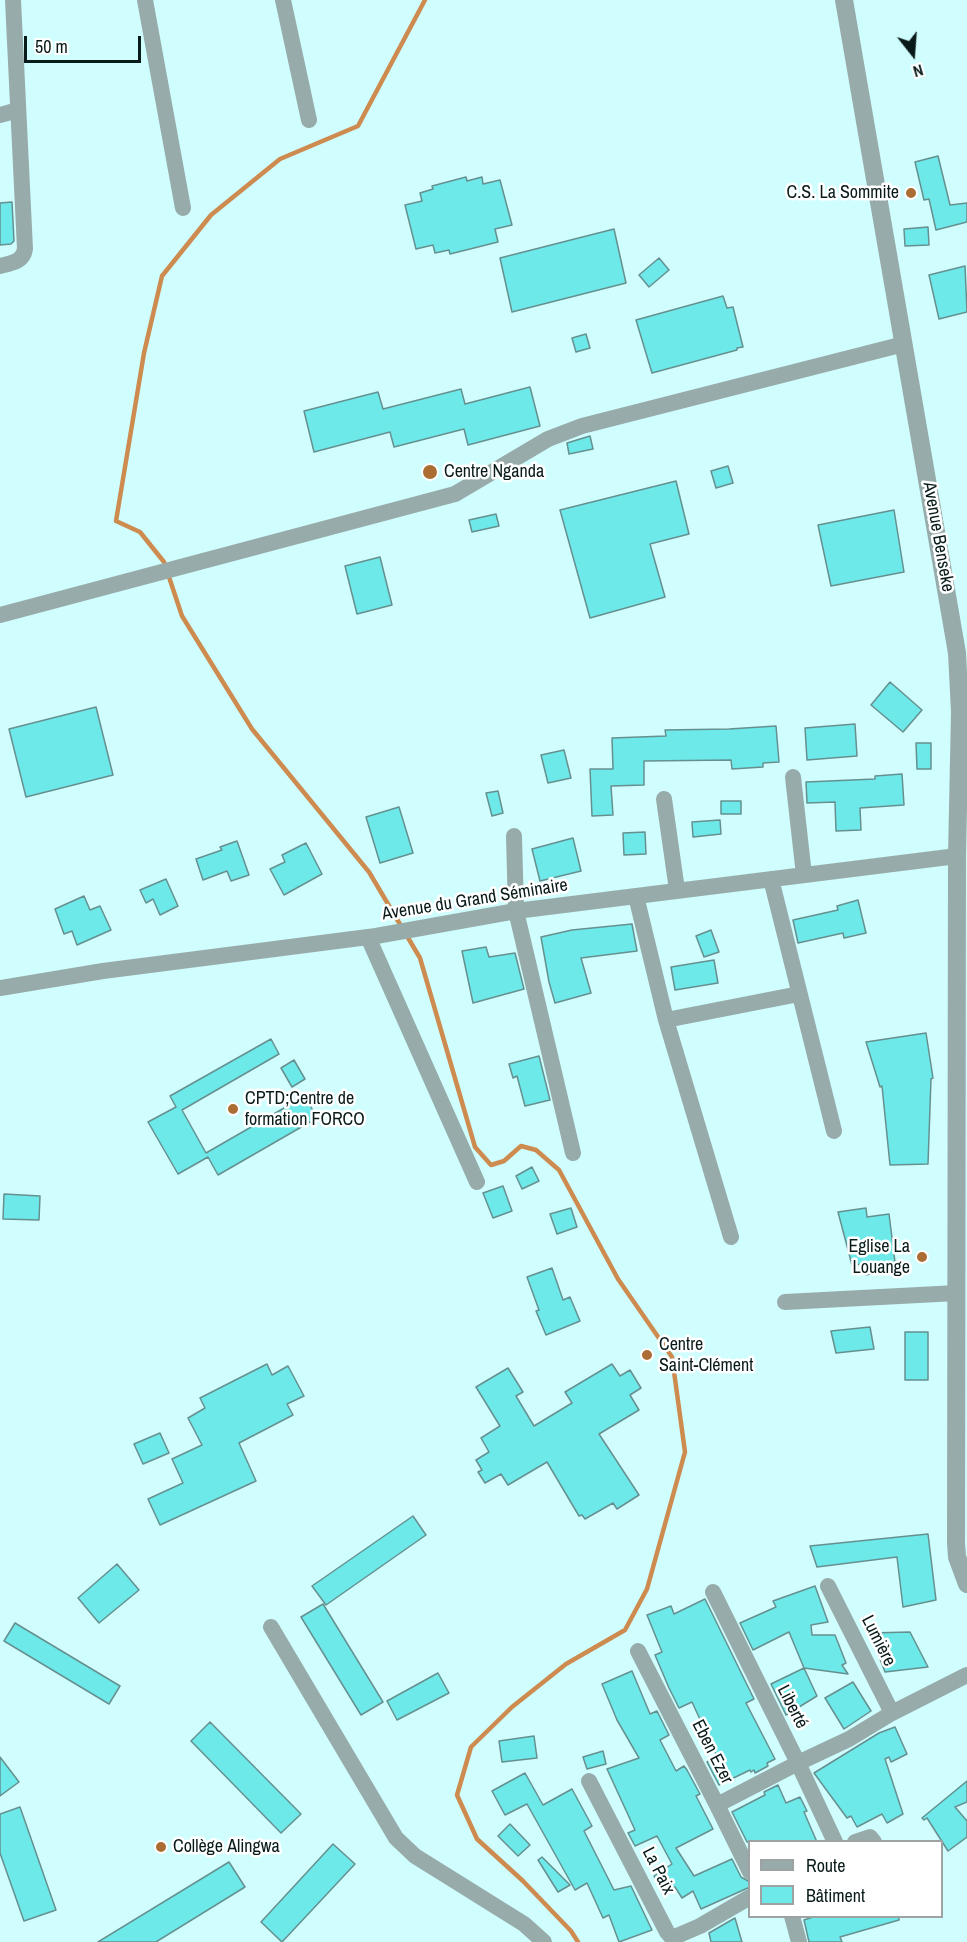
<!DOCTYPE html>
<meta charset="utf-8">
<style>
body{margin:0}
#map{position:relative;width:967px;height:1942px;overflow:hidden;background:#d0fdfd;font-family:"Archivo Narrow",sans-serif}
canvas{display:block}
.legend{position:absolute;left:748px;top:1840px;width:195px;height:78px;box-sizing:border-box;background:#fff;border:2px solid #9da3a3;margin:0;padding:8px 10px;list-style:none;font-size:18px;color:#091a1a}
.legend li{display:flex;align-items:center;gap:12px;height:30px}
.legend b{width:30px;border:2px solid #9da3a3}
.north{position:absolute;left:883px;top:24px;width:60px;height:60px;-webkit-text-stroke:4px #fff;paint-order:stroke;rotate:163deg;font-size:16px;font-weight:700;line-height:24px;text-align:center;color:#091a1a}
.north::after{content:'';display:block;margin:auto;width:21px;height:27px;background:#091a1a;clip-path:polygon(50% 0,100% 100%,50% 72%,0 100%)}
.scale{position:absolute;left:24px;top:36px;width:117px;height:27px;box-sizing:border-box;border:3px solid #091a1a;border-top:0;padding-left:8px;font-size:18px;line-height:21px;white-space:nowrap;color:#091a1a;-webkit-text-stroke:4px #fff;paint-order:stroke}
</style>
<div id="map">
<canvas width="967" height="1942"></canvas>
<ul class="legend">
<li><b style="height:8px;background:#98abab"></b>Route</li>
<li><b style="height:16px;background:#6de9ea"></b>Bâtiment</li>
</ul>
<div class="north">N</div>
<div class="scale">50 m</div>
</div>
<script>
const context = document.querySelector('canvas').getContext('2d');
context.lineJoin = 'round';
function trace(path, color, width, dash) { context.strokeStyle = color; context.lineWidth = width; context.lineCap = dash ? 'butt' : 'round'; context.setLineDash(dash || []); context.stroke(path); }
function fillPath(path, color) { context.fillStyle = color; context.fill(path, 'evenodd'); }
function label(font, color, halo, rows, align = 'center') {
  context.font = font + ' "Archivo Narrow",sans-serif'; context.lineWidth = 5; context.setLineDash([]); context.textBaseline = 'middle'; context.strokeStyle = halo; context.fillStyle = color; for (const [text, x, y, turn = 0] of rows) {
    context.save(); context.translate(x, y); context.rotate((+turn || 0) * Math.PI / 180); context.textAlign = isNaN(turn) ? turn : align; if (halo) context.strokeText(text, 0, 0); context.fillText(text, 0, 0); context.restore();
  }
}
trace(new Path2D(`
 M425,0l-67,126 -78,33 -69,56 -49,61 -18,77 -28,168 24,11 24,30 18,54 70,113 117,143 51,86 55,189 16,18 13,-4 17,-15 15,4 23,20 59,109 54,78 13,95 -38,137 -22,41 -59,34 -54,43 -41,40 -14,48 20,44 46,42 48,50 7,11`), '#cd8b50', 4.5);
const building = new Path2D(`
 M938,156l12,49 17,-2v19l-31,8 -7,-31 -5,1 -9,-38z
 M466,177l1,4 15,-4 1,7 17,-4 12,45 -17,4 3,13 -48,12 -1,-4 -14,3 -2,-8 -17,4 -11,-44 17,-4 -2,-8 13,-4 -1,-3z
 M12,202l2,39 -3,3 -11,1v-42z
 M928,227l1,18 -24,1 -1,-17z
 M614,229l12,54 -114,29 -12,-54z
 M659,258l10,12 -20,17 -10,-12z
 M965,266l2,46 -28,7 -10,-44z
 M723,296l4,12 6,-1 10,40 -6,1v2l-85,23 -16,-53z
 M586,334l4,14 -14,4 -4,-14z
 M530,387l10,39 -72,19 -4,-16 -70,18 -4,-15 -76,20 -10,-41 74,-19 5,17 78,-20 4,15z
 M590,436l3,13 -24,5 -2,-11z
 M728,466l5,17 -17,5 -5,-17z
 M676,481l13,53 -39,10 15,53 -75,21 -30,-108z
 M894,510l10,62 -73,14 -13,-61z
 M496,514l3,12 -27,6 -3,-12z
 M380,557l12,48 -35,9 -12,-48z
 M890,682l32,28 -19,22 -32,-27z
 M96,707l17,68 -87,22 -17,-68z
 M855,724l2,32 -50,4 -2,-32z
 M776,726l3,36 -16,1v4l-31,2 -1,-9 -87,1v24l-33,1 2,29 -21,1 -2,-47h23l-1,-31 54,-2 -1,-6 64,-1z
 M916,743h15v26h-14z
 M564,750l7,28 -23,5 -7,-28z
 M902,774l2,31 -44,3 1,22 -25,1 -1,-29 -28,1 -1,-21 69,-3v-3z
 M498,791l5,22 -11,3 -6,-23z
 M721,801h20v13h-20z
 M399,807l14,46 -33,10 -14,-46z
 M720,820l1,14 -28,3 -1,-15z
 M645,832l1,22 -22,1 -1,-22z
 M573,838l8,33 -41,10 -8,-32z
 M237,841l12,34 -18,6 -4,-10 -24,9 -7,-21 26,-9 -2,-3z
 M306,843l16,31 -38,21 -14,-26 15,-7 -3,-7z
 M166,879l12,27 -18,9 -7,-16 -7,4 -6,-13z
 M84,896l6,14 10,-4 11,24 -34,15 -5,-14 -8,3 -9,-25z
 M858,900l8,33 -22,5 -1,-5 -45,10 -5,-23 45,-10 -1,-4z
 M632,924l5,27 -56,7 10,35 -36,10 -6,-21 -8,-45 31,-7z
 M711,930l8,22 -15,5 -8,-21z
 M486,947l3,10 26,-4 9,36 -51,14 -11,-52z
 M714,960l4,23 -43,7 -4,-23z
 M926,1033l7,45 -2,1 -3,85 -38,1 -8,-79 -2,1 -14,-45z
 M271,1039l8,15 -97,56 24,43 99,-57 12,22 -99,57 -10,-18 -30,17 -30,-52 28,-15 -6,-11z
 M539,1056l11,44 -25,6 -8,-30 -4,2 -4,-14z
 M294,1060l11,19 -13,8 -11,-19z
 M532,1167l7,14 -17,8 -6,-13z
 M503,1186l9,25 -19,7 -10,-25z
 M4,1194l36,2 -1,24 -36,-1z
 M571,1208l6,19 -20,7 -7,-20z
 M866,1208l1,9 22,-3 6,48 -17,1 1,9 -13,3 -1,-11 -13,1 -14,-53z
 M552,1268l11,32 7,-3 10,24 -34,14 -10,-24 3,-1 -12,-33z
 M870,1327l4,22 -38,4 -5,-22z
 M905,1332h23v48h-23z
 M267,1364l5,11 16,-9 16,30 -17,8 6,11 -54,28 17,38 -96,44 -12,-26 35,-16 -11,-24 30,-14 -14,-27 17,-10 -5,-10z
 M612,1364l8,12 10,-6 11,18 -11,7 9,15 -40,24 40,61 -22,14 -4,-6 -28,16 -3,-4 -3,1 -32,-54 -39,23 -7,-11 -16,9 -7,-11 4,-2 -6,-10 13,-8 -8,-14 19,-12 -24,-39 32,-19 15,24 -7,4 18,30 38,-23 -7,-11z
 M160,1433l9,20 -26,11 -9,-20z
 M413,1516l13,19 -100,70 -14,-19z
 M928,1534l8,66 -33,7 -6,-50 -80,10 -7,-21z
 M117,1564l22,26 -40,33 -21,-25z
 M815,1586l13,36 -17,3 1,10h23l11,28 -4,2 6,9 -44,-6 -15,-36 -36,18 -13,-27 36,-16 -3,-6z
 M705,1599l49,100 -8,4 29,56 -8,4 1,3 -13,7 -1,-3 -3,2 -1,-2 -31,15 -12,-23 10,-5 -2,-5 -23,-50 -13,6 -10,-20 -14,-33 7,-3 -15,-37 24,-9 3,8z
 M323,1604l60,98 -22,13 -60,-98z
 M15,1623l105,63 -11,18 -105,-63z
 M910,1632l18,35 -43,5 -15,-39z
 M804,1668l13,28 -31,19 -15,-31z
 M632,1671l18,43 7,-3 12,24 -9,5 16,31 8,-5 3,4 13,24 -4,2 17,33 -37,19 18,28 38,-17 9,18 9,5v5l-49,22 -8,-18 -11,7 -7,-11 -10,6 -11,-17 18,-12 -15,-28 -22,10 -7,-13 7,-3 -28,-61 32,-11 -22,-38 -15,-36z
 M438,1673l11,20 -52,27 -10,-19z
 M853,1682l18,29 -27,18 -19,-31z
 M210,1722l91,92 -20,19 -90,-92z
 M895,1727l12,27 -16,8 -2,-5 -4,2 18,55 -16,9 -5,-9 -25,13 -6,-11 -4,2 -33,-45 65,-40z
 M534,1736l3,22 -35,4 -3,-21z
 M603,1751l3,13 -19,5 -4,-12z
 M0,1757l19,25 -19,14z
 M525,1773l18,32 29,-16 20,37 -8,5 30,59 17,-4 21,44 -33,12 -10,-27 -6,3 -16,-35 -12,7 -48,-86 -22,11 -13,-24z
 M967,1781v21l-12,5 12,14v16l-19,14 -21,-33 -3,2 -2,-2z
 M778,1785l8,18 14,-6 7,14 -3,1 13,30h-70l-15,-30 33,-17 -1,-3z
 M20,1807l36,103 -32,11 -24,-68v-39z
 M510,1824l20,21 -12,11 -20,-20z
 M333,1844l22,20 -73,78 -21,-20z
 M542,1857l28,28 -12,7 -20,-32z
 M229,1862l16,25 -89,55h-58z
 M813,1917h86v3l-59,17 2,5h-33l-5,-22z
 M735,1918l7,24h-31l-2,-9z`);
fillPath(building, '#6de9ea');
trace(building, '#669090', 1.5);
trace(new Path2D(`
 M145,0l38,208
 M283,0l26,120
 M0,115l18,-5
 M0,266c12,-3 23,-4 25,-17l-12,-249
 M0,615l455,-121 93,-55 34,-13 322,-82
 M793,777l11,98
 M664,799l13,91
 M514,836l2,75 57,242
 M771,879l63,252
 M636,896l30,124 65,217
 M368,937l109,245
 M0,988l103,-17 273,-35 140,-25 441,-55
 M666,1020l133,-26
 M785,1302l172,-9
 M828,1586l64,127
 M713,1592l85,171 37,79
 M271,1627l125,211 19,18 109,68 20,18
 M638,1651l79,154 33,67
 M589,1781l78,151 5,6 28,-12 50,-29
 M717,1805l81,-42 51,-24 43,-26 75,-38
 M855,1842l15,-5 4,5
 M792,1916l7,26`), '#98abab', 16);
trace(new Path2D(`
 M844,0l113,653 3,59 -3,144 -1,687 1,14 10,27`), '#98abab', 18);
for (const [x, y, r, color] of [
 [911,193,6,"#ab6d33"],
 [430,472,8,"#ab6d33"],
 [233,1109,6,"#ab6d33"],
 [922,1257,6,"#ab6d33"],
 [647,1355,6,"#ab6d33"],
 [161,1847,6,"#ab6d33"]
]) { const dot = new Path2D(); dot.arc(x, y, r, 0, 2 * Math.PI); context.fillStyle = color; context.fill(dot); trace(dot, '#fff', 2); }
label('18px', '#091a1a', '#fff', [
 ["C.S. La Sommite",899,193,"right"],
 ["Centre Nganda",444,472],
 ["CPTD;Centre de",245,1099],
 ["formation FORCO",245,1120],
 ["Eglise La",910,1247,"right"],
 ["Louange",910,1268,"right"],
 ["Centre",659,1345],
 ["Saint-Clément",659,1366],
 ["Collège Alingwa",173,1847]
], 'left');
label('18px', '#091a1a', '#fff', [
 ["Avenue Benseke",938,537,80],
 ["Avenue du Grand Séminaire",475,900,-9],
 ["Lumière",878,1641,63],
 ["Liberté",792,1707,63],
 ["Eben Ezer",712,1752,63],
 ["La Paix",658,1871,63]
]);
</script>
